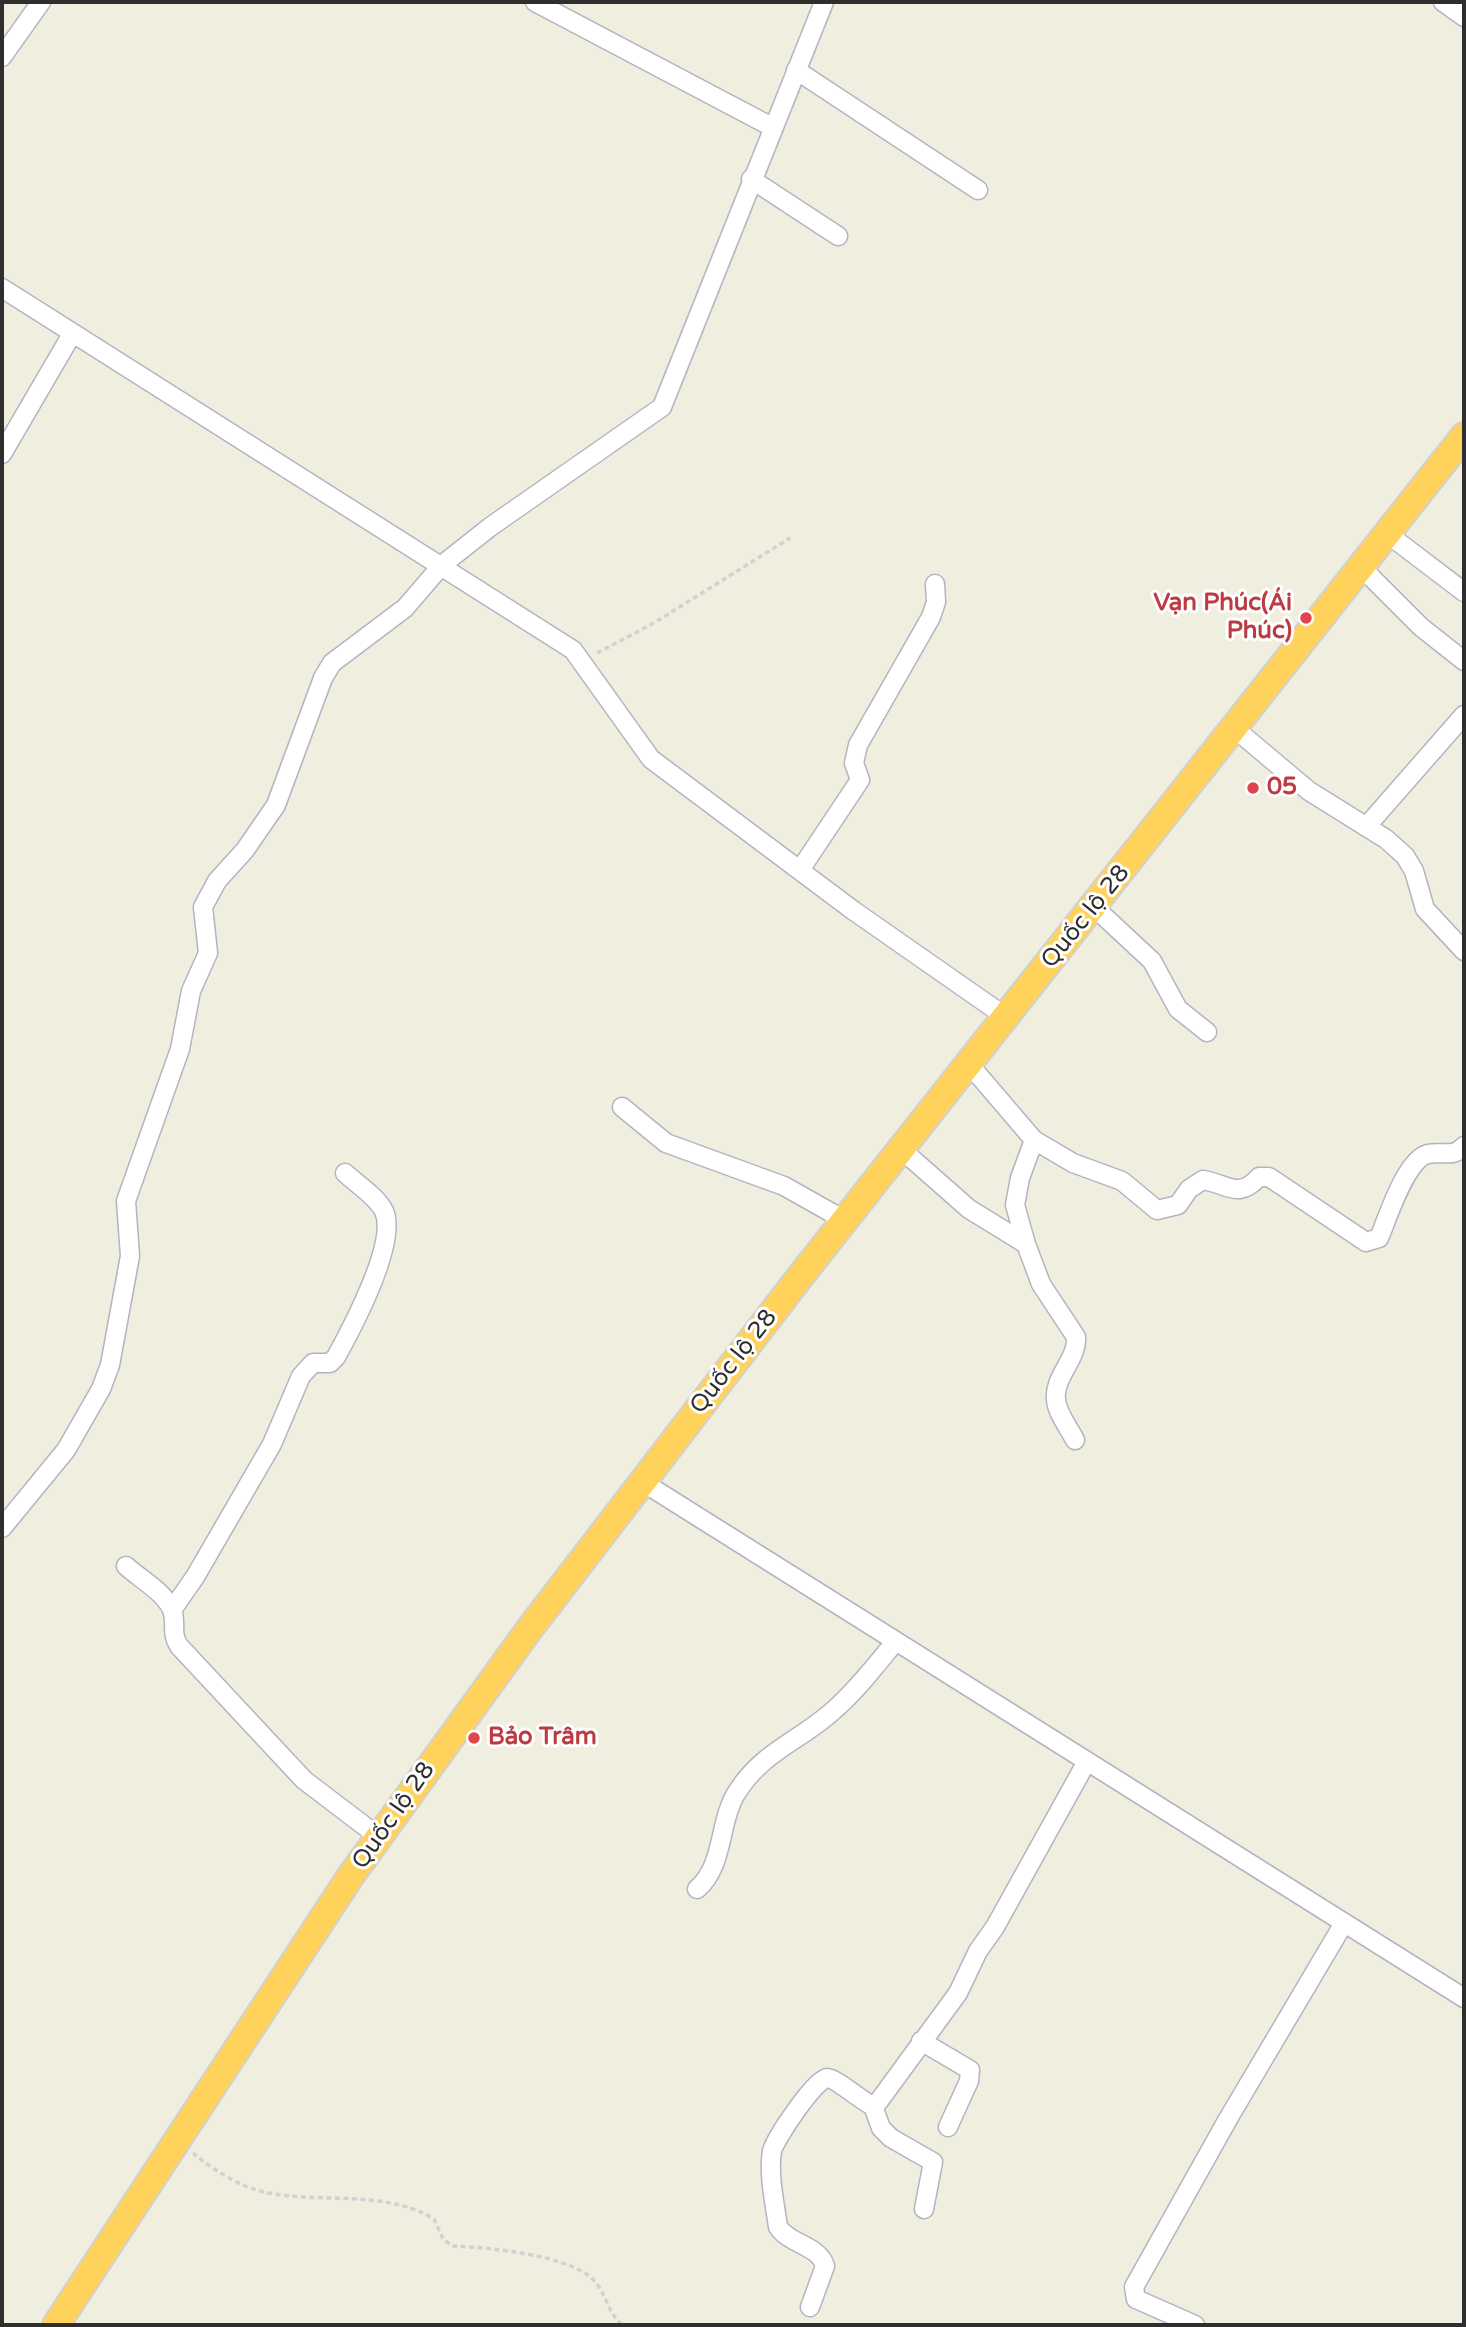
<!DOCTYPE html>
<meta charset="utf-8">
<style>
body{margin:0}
#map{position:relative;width:1466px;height:2327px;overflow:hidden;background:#f0eedf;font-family:"Varela Round",sans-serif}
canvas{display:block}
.frame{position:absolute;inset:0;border:4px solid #2e2e2e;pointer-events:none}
</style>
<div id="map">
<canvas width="1466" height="2327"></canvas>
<div class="frame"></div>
</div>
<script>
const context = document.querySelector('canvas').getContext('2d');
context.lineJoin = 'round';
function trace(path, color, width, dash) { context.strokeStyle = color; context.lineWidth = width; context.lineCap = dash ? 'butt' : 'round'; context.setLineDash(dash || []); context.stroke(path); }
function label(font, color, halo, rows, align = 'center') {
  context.font = font + ' "Varela Round",sans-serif'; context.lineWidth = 6; context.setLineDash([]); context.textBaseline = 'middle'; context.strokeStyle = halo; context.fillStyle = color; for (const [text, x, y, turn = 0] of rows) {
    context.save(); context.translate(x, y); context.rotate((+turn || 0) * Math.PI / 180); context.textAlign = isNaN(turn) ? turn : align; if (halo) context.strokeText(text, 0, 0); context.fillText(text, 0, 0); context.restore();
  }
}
const minor = new Path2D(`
 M535,2l237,125
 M1443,2l21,15
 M2,57l39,-55
 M796,70l182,120
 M751,179l87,57
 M2,288l571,362 78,109 203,152 152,106
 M2,454l70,-120
 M1389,535l75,57
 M1362,568l59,59 43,34
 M1234,728l75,63 77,48 19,17 9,15 11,38 39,42
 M1366,827l98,-112
 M800,870l60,-90 -6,-17 4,-18 73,-128 5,-15 -1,-18
 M1094,907l58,54 26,48 29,23
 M969,1064l65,76 39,23 49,18 35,29 21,-5 11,-16 14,-9c25,4 35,20 56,-3h10l97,65 13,-4c9,-21 27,-79 49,-84 14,-3 26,4 36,-8
 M622,1107l44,36 118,43 62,35
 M902,1150l67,59 57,35 15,40 35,53c2,22 -23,40 -20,63 1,13 13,28 19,40
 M1026,1244l-11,-39 5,-27 14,-38
 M641,1481l823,517
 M2,1528l64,-78 35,-61 9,-24 20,-109 -4,-55 54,-152 11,-58 17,-38 -5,-46 14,-26 28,-31 31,-45 47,-127 9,-15 73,-55 37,-43 48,-38 172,-120 162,-405
 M126,1566c14,13 42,28 47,47 3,13 -2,21 6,33l125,134 75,57
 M172,1610l23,-33 77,-133 29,-68 12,-13h17l6,-6c16,-29 62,-115 48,-146 -7,-14 -27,-27 -39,-38
 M697,1889c28,-24 21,-67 40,-97 26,-41 63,-51 97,-82 23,-20 42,-45 61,-68
 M921,2041l49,29 -1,11 -21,46
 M873,2106l8,22 10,10 42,24 -9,47
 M810,2307l15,-41c-6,-21 -35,-21 -47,-39 -3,-23 -10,-53 -6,-76 3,-12 43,-72 55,-73 9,0 34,23 46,28l6,-5 79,-108 20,-42 17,-24 91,-164
 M1195,2325l-59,-26 -2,-12 94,-168 116,-196`);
const highway = new Path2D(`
 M56,2325l294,-448 181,-250 272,-354 661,-837`);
trace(minor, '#b4b3c2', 21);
trace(highway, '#d1d1d1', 30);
trace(new Path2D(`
 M597,653l57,-30 136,-85
 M193,2153c19,16 47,34 71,39 54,12 122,-3 170,27l9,20 9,7c33,1 125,9 145,38 10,14 11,28 25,41`), '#d1d1d1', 3.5, [5, 3.5]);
trace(minor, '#fff', 18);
trace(highway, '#ffd25b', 26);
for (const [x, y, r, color] of [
 [1306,618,7,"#e0444e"],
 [1253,788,7,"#e0444e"],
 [474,1738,7,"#e0444e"]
]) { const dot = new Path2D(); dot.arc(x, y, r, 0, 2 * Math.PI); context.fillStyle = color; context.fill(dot); trace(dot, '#fff', 2.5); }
label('bold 24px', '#be3a42', '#fff', [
 ["Vạn Phúc(Ái",1292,604,"right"],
 ["Phúc)",1292,632,"right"],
 ["05",1267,788],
 ["Bảo Trâm",488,1738]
], 'left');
label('24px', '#2e2e2e', '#fff', [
 ["Quốc lộ 28",1086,917,-51],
 ["Quốc lộ 28",734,1362,-52],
 ["Quốc lộ 28",394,1816,-55]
]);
</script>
